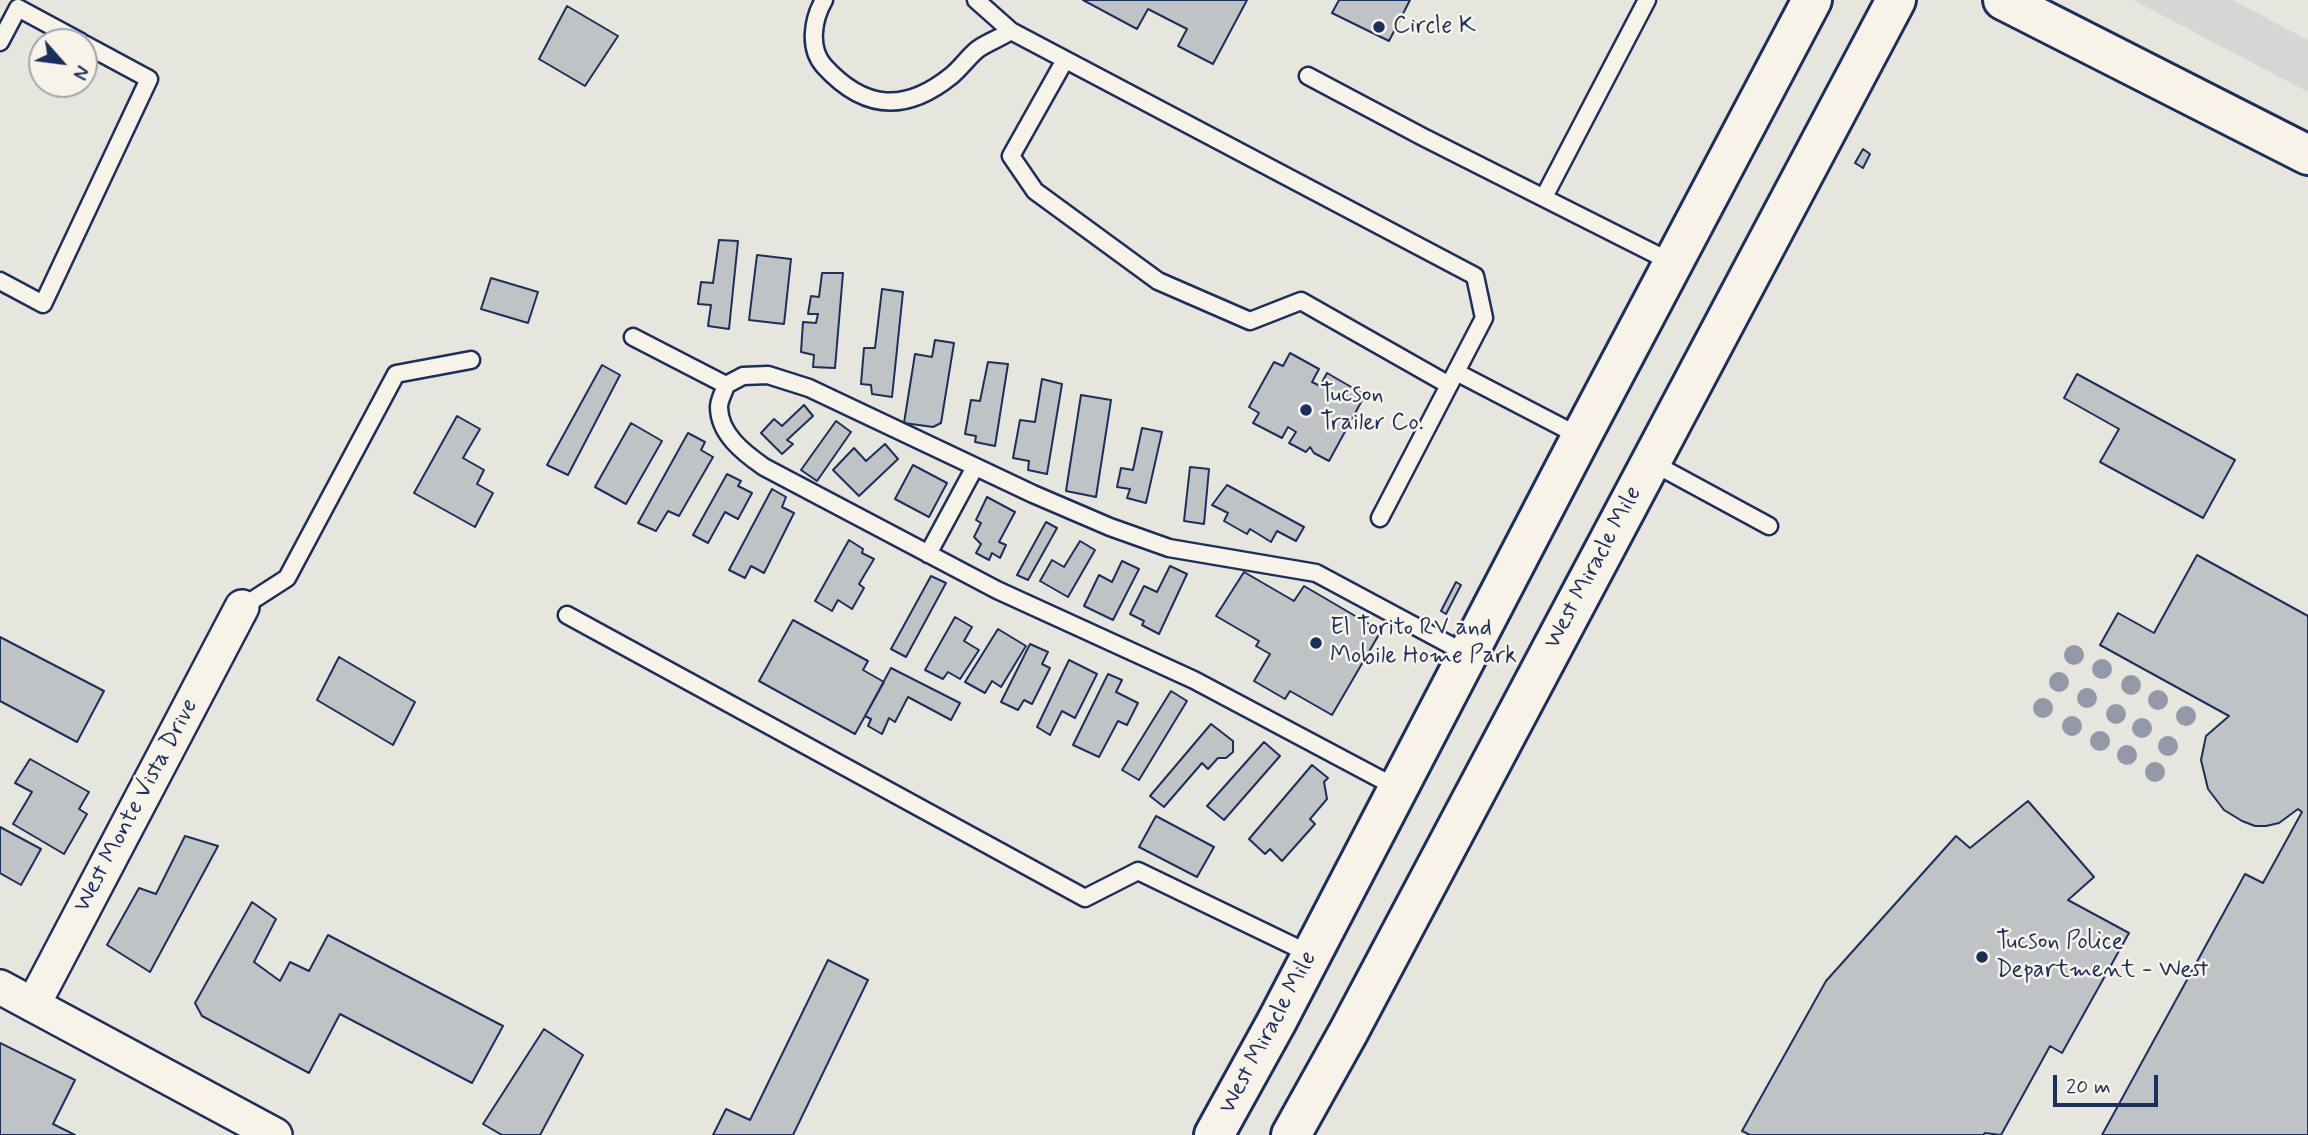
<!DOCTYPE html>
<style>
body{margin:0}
#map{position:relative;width:2308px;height:1135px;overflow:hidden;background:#f7f3e8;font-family:Mynerve,sans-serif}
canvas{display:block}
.north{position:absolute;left:28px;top:28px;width:70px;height:70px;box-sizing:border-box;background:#f7f3e8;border:2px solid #9fa5b1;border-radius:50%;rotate:118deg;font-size:19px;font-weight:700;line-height:28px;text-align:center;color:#1b2f5e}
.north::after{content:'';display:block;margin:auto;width:24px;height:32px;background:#1b2f5e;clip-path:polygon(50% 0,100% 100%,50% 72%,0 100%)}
.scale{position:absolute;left:2053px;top:1075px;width:105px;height:32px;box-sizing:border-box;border:4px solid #1b2f5e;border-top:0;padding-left:9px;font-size:21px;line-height:24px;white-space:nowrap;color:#1b2f5e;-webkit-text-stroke:5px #f7f3e8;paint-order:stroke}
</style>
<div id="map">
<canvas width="2308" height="1135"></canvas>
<div class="north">N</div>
<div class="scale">20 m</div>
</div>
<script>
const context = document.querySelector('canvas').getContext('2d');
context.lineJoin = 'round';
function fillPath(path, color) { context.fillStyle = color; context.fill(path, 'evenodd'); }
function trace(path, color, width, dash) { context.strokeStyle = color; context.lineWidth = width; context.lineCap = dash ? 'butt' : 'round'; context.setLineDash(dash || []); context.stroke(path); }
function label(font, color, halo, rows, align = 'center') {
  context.font = font + ' Mynerve,sans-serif'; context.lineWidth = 5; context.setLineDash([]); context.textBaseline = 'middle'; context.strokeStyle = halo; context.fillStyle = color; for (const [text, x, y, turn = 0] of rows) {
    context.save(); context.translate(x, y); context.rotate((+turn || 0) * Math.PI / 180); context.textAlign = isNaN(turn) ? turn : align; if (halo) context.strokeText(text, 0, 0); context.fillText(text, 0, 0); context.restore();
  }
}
fillPath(new Path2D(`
 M0,0h2308v1135h-2308zM42,42h42v42h-42z`), '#e6e5de');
fillPath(new Path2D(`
 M2133,0h99l76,40v52z`), '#d7d6d4');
const building = new Path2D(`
 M1083,0h164l-34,64 -35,-18 9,-17 -39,-20 -11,20z
 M1339,0h71l-21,41 -57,-28z
 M567,6l51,30 -33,50 -46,-27z
 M1863,149l7,5 -7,14 -8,-5z
 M719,240l19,1 -9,88 -21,-3 3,-21 -13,-1 3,-22 12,1z
 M757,255l34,4 -7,65 -35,-4z
 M822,273h21l-8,95 -22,-1 1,-12 -13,-3 2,-30 13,1 2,-9h-10l3,-18 8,1z
 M491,278l47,14 -10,31 -47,-14z
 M882,289l21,3 -11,105 -20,-3 -1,-9 -10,-1 3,-36h11z
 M935,340l19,3 -13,80 -8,4 -29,-4 11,-69 17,3z
 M1290,353l29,16 -7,13 8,4 7,-13 38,22 -36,66 -15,-8 -4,-6 -4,5 -17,-9 7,-11 -8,-5 -6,11 -29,-15 6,-10 -10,-6 25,-45 9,4z
 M988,362l20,2 -13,82 -20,-4 1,-6 -11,-2 6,-34 9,1z
 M602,365l18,10 -52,100 -21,-10z
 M2077,374l158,86 -32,58 -103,-56 19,-33 -55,-31z
 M1042,379l20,5 -15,90 -19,-4 1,-9 -16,-3 7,-38 15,2z
 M1081,395l30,5 -15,97 -30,-6z
 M804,405l9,11 -26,24 6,4 -11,10 -21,-21 13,-14 8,7z
 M457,416l23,13 -17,29 21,12 -7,14 16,9 -18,34 -61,-34z
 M836,421l15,11 -34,49 -16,-11z
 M631,423l31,18 -36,63 -31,-17z
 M1142,428l20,4 -16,71 -19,-5 3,-9 -13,-2 4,-19 12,2z
 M688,433l17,9 -4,8 12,7 -34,59 -11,-5 -12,20 -18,-8z
 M885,444l13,15 -39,37 -26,-26 21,-22 12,13z
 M913,465l34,18 -18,34 -34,-18z
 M1190,467l19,2 -5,55 -20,-3z
 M727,474l14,7 -3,5 14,7 -14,26 -13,-7 -17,31 -15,-8z
 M1227,485l77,42 -8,14 -19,-10 -6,11 -21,-13 -3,5 -23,-13 4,-8 -16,-8z
 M772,489l14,8 -4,10 12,6 -30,60 -13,-7 -6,12 -16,-8z
 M987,497l28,15 -16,30 7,3 -6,13 -8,-5 -3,7 -13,-7 5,-9 -7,-7 7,-14 -5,-3z
 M1046,522l11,6 -29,52 -11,-5z
 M849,540l14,9 -1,4 12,6 -15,25 5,4 -12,21 -14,-9 -6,11 -17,-10z
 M1080,541l15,9 -27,47 -28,-16 12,-21 12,7z
 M2197,555l111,61v519h-206l143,-261 18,9 39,-71 -4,-3 -19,14 -13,3h-11l-13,-5 -18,-11 -16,-21 -7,-29 5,-24 23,-20 -129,-71 18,-32 36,20z
 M1122,561l17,8 -26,51 -29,-14 15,-31 13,7z
 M1170,566l17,8 -28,60 -17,-9 2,-4 -14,-7 14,-28 13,6z
 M1244,572l50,29 10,-15 77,45 -49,84 -42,-24 -5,8 -31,-18 16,-27 -14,-8 3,-5 -43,-25z
 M931,576l15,7 -40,74 -15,-8z
 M1456,582l5,3 -15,29 -5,-3z
 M955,617l17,10 -8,14 15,9 -19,29 -12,-7 -5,7 -18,-9z
 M793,620l75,41 -5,9 21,12 -29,52 -96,-53z
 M998,629l28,17 -25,41 -9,-6 -7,12 -20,-11z
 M0,637l104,54 -27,51 -77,-41z
 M1030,644l18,8 -6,12 8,4 -18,36 -8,-4 -6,10 -17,-8z
 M339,657l76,45 -22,43 -76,-45z
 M1069,660l28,14 -22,44 -13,-7 -12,24 -13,-8z
 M891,668l69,35 -9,17 -43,-23 -13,25 -6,-4 -7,16 -14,-8 3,-7 -6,-3z
 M1108,674l14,6 -6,12 22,11 -11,22 -9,-4 -19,36 -26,-12z
 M1171,691l16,10 -48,79 -17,-10z
 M1211,724l22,17v11l-7,6h-8l-10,11 -6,-6 -38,44 -14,-11z
 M1264,742l16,14 -56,64 -17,-14z
 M30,759l59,33 -10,17 8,5 -23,40 -51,-30 19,-32 -17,-9z
 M1312,765l16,13 -4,4 3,17 -17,20 5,5 -33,37 -12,-12 -5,5 -16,-15z
 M2028,801l66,76 -26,23 61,33 -67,120 -12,-7 -49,89 -16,-2 -2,2h-233l-8,-4 84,-150 130,-145 14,12z
 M1156,816l58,31 -17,30 -58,-30z
 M0,827l41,22 -20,36 -21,-12z
 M185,836l33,10 -68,126 -43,-27 32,-57 17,6z
 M252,902l24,17 -22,43 26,19 10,-19 19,9 19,-36 175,91 -31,57 -132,-69 -31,59 -107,-57 -7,-13z
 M828,960l40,20 -75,155h-80l13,-26 24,11z
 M544,1029l39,26 -43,80h-38l-19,-11z
 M0,1043l75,37 -22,44 22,11h-75z`);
fillPath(building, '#c0c3c5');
trace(building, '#1b2f5e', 2);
const lane = new Path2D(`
 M824,0c-11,19 -16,48 0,66 40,44 81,47 127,10 10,-8 17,-19 27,-27 10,-7 22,-11 33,-18
 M976,0l35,31 464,245 9,42 -104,200
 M0,42l18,-34 63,34
 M1065,60l-54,96 24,35 123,90 92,40 51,-20 148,84
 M1308,76l115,61 250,126
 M1544,197l103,-197
 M0,281l43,23 106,-225 -65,-35
 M633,337l93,48
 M1456,372l125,65
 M1651,462l118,64
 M928,554l47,-87
 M242,607l45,-29 109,-204 75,-14
 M567,615l518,283 53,-27 174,84
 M1399,789l-205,-109 -197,-90 -233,-123c-20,-14 -45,-33 -45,-60 0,-7 5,-15 7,-22l17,-9 25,-1 41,13 224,106 77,33 59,21 147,25 151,81`);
const street = new Path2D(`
 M0,987l275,148
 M33,1005l209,-398`);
const primary = new Path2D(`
 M2003,0l305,155`);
const highway = new Path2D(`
 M1214,1135l63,-114 304,-584 231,-437
 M1291,1135l58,-104 547,-1031`);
trace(lane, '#1b2f5e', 21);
trace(street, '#1b2f5e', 38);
trace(primary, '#1b2f5e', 44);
trace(highway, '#1b2f5e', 44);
trace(lane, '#f7f3e8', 16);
trace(street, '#f7f3e8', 33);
trace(primary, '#f7f3e8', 38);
trace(highway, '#f7f3e8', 38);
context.fillStyle = '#9399a9';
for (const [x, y] of [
 [2074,655],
 [2102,669],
 [2059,682],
 [2131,685],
 [2087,698],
 [2158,700],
 [2043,708],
 [2116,714],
 [2186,716],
 [2072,726],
 [2142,728],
 [2100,741],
 [2168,746],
 [2127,755],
 [2155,772]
]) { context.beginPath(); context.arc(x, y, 10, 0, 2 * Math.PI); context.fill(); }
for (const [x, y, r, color] of [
 [1379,27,7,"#1b2f5e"],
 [1306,410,7,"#1b2f5e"],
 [1316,643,7,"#1b2f5e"],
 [1982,957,7,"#1b2f5e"]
]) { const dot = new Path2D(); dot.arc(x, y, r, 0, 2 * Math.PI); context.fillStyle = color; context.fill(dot); trace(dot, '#f7f3e8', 2.5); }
label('24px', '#1b2f5e', '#f7f3e8', [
 ["Circle K",1393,27],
 ["Tucson",1320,396],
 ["Trailer Co.",1320,424],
 ["El Torito RV and",1330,629],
 ["Mobile Home Park",1330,657],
 ["Tucson Police",1996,943],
 ["Department - West",1996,971]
], 'left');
label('24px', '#1b2f5e', '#f7f3e8', [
 ["West Miracle Mile",1594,568,-62],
 ["West Monte Vista Drive",137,806,-62],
 ["West Miracle Mile",1269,1033,-62]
]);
</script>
